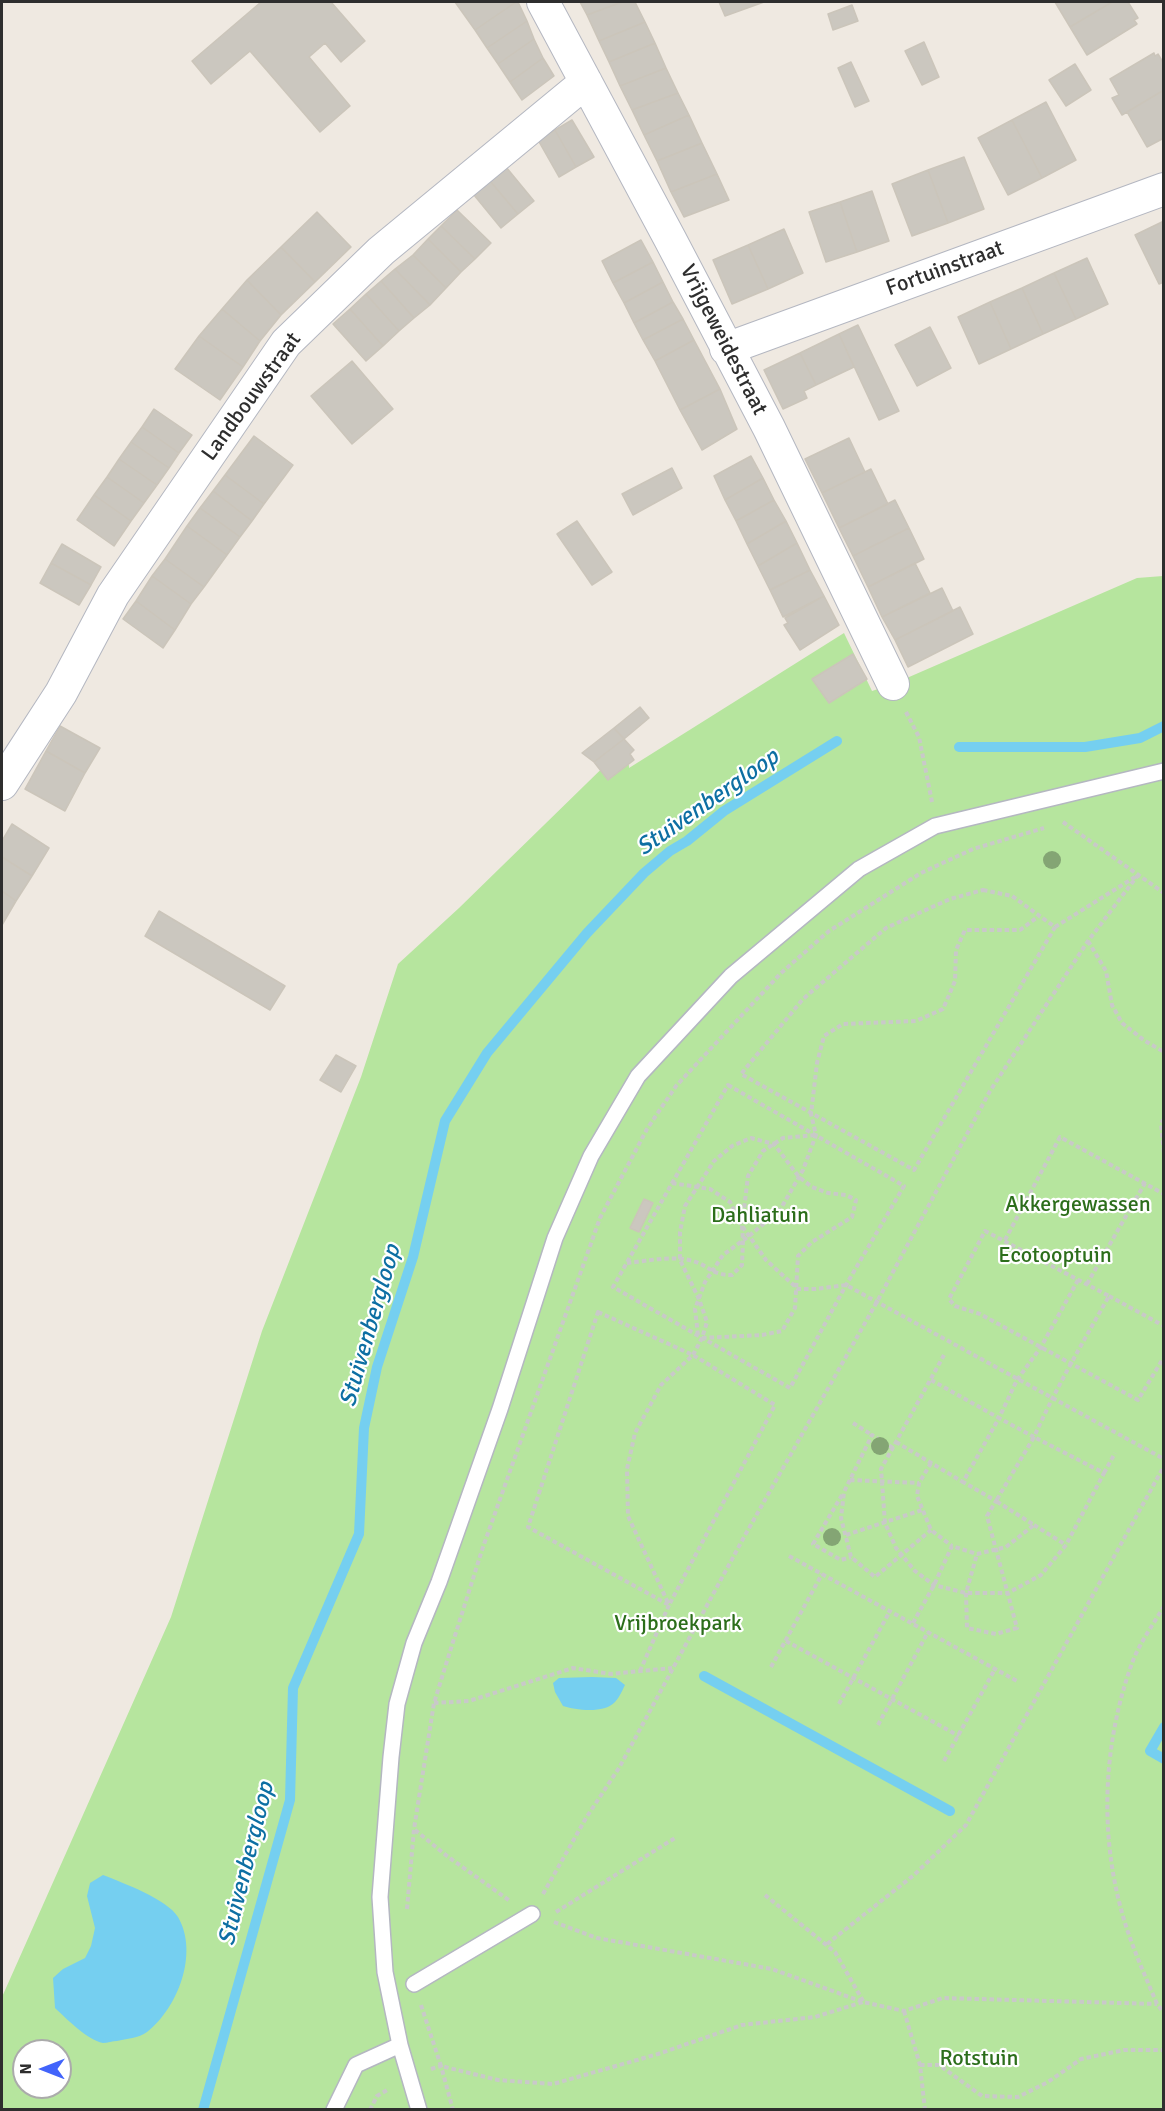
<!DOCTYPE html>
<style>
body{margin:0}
#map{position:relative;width:1165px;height:2111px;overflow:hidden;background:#efe9e1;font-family:Signika,sans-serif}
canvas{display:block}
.frame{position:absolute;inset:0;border:3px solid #2e2e2e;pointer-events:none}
.north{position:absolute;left:12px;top:2039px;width:60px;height:60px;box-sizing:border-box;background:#fff;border:2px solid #ababab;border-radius:50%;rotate:270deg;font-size:16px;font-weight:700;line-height:24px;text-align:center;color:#2e2e2e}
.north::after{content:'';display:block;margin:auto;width:21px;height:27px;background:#4264fb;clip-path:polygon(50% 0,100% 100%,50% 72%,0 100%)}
</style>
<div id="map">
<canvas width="1165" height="2111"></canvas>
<div class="frame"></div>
<div class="north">N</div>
</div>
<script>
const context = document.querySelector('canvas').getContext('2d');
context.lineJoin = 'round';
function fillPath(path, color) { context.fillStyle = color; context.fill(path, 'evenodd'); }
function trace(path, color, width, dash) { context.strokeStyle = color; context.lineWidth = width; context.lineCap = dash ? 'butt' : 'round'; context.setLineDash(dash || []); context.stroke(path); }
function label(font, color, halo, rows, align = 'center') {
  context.font = font + ' Signika,sans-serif'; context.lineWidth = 4.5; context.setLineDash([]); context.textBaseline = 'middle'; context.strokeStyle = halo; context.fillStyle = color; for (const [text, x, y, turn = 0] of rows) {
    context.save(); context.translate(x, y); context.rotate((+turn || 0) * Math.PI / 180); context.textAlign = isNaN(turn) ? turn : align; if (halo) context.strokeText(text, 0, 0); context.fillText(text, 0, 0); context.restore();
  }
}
fillPath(new Path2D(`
 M1163,576v1533l-1161,1v-113l169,-380 91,-286 99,-254 37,-113 61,-56 169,-165 1,25 215,-135 28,58 21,-7 244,-106zM24,2051h36v36h-36z`), '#b6e59e');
fillPath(new Path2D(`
 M592,1677l24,1 9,7c-3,6 -6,13 -10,17 -11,12 -39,8 -52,4l-8,-14 -2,-9 6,-5z
 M103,1875c20,8 64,24 75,42 21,36 0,91 -31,115 -8,6 -21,7 -30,9 -4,0 -10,2 -14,2 -16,-3 -36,-24 -48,-35l-2,-30 10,-9 22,-11 6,-12 4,-18 -8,-32 3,-13z`), '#75cff0');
trace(new Path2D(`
 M959,747h126l55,-9 24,-12
 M704,1676l246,135
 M1164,1727l-14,24 14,8
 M203,2110l87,-310 3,-112 66,-154 5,-106 13,-61 36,-110 32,-136 42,-68 100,-120 57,-60 26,-22 17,-10 37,-30 113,-70`), '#75cff0', 10);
const building = new Path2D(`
 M261,2h70l34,39 -24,21 -16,-19 -16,14 41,49 -30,26 -70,-81 -39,33 -19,-23z
 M455,2h61l-41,28z
 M516,2h2l9,19 -40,27 -12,-18z
 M580,2h42l-35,13z
 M622,2h13l10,20 -46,19 -12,-26z
 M719,2h45l-39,14z
 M1055,2h57l-42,25z
 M1112,2h16l10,16 -4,2 3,4 -50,31 -17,-28z
 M852,5l6,16 -25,9 -5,-16z
 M527,21l7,18 -36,25 -11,-16z
 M645,22l10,21 -46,19 -10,-21z
 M534,39l9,19 -33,24 -12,-18z
 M924,42l15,35 -17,8 -17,-34z
 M655,43l11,25 -46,18 -11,-24z
 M1154,53l1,3 3,-2 6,10v26l-42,25 -10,-17 7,-3 -9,-16z
 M543,58l11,18 -32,24 -12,-18z
 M851,62l18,39 -14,6 -17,-39z
 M1075,64l16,26 -25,16 -17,-26z
 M666,68l12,25 -46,17 -12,-24z
 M1164,90v48l-17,9 -20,-35z
 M678,93l11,22 -45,20 -12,-25z
 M1046,102l30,58 -34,18 -30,-58z
 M689,115l13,28 -45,18 -13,-26z
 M572,120l22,37 -18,10 -21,-37z
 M1012,120l30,58 -34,17 -30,-57z
 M555,130l21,37 -17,10 -21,-37z
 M702,143l15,31 -46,18 -14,-31z
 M964,157l20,52 -36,14 -20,-53z
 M506,167l28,34 -16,13 -28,-33z
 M928,170l20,53 -36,13 -20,-52z
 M717,174l12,26 -45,17 -13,-25z
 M490,181l28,33 -17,14 -27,-33z
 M872,191l17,50 -32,11 -17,-50z
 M840,202l17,50 -31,10 -17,-50z
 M457,210l34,33 -16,16 -34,-33z
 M317,212l34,35 -36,35 -34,-35z
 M1164,221v61l-5,2 -24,-49z
 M441,226l34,33 -14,13 -33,-33z
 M784,229l19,44 -35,16 -20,-44z
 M428,239l33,33 -15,16 -33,-33z
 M641,240l12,22 -40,21 -11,-22z
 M748,245l20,44 -36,15 -19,-44z
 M281,247l34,35 -34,33 -34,-35z
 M413,255l33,33 -16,17 -35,-36z
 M1087,258l21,46 -32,15 -22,-46z
 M653,262l10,20 -39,21 -11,-20z
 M395,269l35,36 -16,13 -33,-37z
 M1054,273l22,46 -33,15 -21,-46z
 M247,280l34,35 -21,26 -38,-32z
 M381,281l33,37 -15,13 -33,-37z
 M663,282l10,20 -39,21 -10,-20z
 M1022,288l21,46 -32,15 -21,-47z
 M366,294l33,37 -16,15 -33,-37z
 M673,302l10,17 -40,21 -9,-17z
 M990,302l21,47 -32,15 -21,-47z
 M222,309l38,32 -17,26 -44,-31z
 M350,309l33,37 -17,15 -33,-37z
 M683,319l11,21 -39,21 -12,-21z
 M858,325l41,86 -20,9 -40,-86z
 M930,327l21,41 -34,18 -22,-41z
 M839,334l15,33 -38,18 -16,-32z
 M199,336l44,31 -23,33 -45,-31z
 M694,340l26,49 -40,21 -25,-49z
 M800,353l16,32 -12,6 3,7 -24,11 -19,-39z
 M352,361l41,48 -41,35 -41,-48z
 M720,389l17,40 -35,21 -22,-40z
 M154,409l38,26 -13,18 -37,-26z
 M142,427l37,26 -10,15 -38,-26z
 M254,436l39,29 -29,39 -39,-29z
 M849,438l16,34 -43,21 -17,-34z
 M131,442l38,26 -12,17 -38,-26z
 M751,456l12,22 -38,22 -11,-24z
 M119,459l38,26 -13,18 -37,-26z
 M672,468l10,20 -49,27 -11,-21z
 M871,469l17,35 -49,24 -17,-35z
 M225,475l39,29 -12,17 -39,-30z
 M107,477l37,26 -13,18 -37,-26z
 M763,478l11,22 -38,21 -11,-21z
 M213,491l39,30 -12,16 -40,-29z
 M94,495l37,26 -17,25 -37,-26z
 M774,500l12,21 -39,23 -11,-23z
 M895,500l14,28 -56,28 -14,-28z
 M200,508l40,29 -13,18 -40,-29z
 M577,521l35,51 -20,13 -35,-51z
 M786,521l11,22 -39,23 -11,-22z
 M187,526l40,29 -23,32 -39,-28z
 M909,528l15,31 -56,28 -15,-31z
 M797,543l13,27 -40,20 -12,-24z
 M62,544l39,23 -10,18 -40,-22z
 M165,559l39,28 -13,17 -39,-28z
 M51,563l40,22 -12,20 -39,-22z
 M915,563l15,30 -48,24 -14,-30z
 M810,570l14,26 -41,21 -13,-27z
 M152,576l39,28 -16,26 -39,-29z
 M942,588l11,23 -58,29 -13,-23z
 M824,596l15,29 -39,25 -16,-25 4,-2 -3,-5z
 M136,601l39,29 -12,18 -40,-29z
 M960,607l13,27 -65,33 -13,-27z
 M853,654l14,25 -38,24 -17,-24z
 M640,707l9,11 -25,21 -10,-11z
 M60,726l40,22 -15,25 -39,-22z
 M614,728l10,11 -30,23 -12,-9z
 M624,739l10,11 -4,4 4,6 -26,20 -14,-18z
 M46,751l39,22 -20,38 -40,-22z
 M12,824l37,24 -17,28 -30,-19v-16z
 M2,857l30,19 -16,25 -14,-10z
 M2,891l14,10 -14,24z
 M159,911l126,75 -15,24 -125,-74z
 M336,1055l20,11 -15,26 -21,-12z
 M644,1199l9,4 -14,29 -9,-4z`);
fillPath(building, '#cbc7bf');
trace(building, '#cbc5ba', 1.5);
const service = new Path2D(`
 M414,1984l118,-70
 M400,2045l19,65
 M334,2110l22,-45 44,-20 -15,-73 -5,-75 11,-140 6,-53 17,-61 25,-61 61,-173 55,-171 36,-82 47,-80 93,-100 128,-107 76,-43 229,-55`);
const minor = new Path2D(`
 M543,2l127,237 99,189 124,256
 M726,349l438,-160
 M2,784l59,-91 52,-98 173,-252 95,-92 205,-169`);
trace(service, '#b4b7c1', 18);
trace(minor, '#b4b7c1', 34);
trace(new Path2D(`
 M906,712l13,25 13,65
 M1063,822l101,71
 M983,890l29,6 43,31 -141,243 -173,-96 62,-75 83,-71 64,-29z
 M1055,927l80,-50
 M1088,941l18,30 6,34 10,18 23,18 19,11
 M728,1085l176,101 -58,99 -56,103 -177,-101z
 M1164,1119l-3,4 3,32
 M672,1183l38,6 20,13 12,24 24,34 32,29h18l30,-4 318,174
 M1005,1240l55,-103 104,57
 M627,1263c20,-2 46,-8 66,-2 17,5 18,14 39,14l10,-10 1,-25 -1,-14 6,-50 15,-25 20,-13 32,-3
 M1078,1280l-37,67 -24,33 -18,38 35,19c22,-49 49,-95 75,-141l-124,-65 -36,68 6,7 25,8 158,86 26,-43
 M1087,1284l58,-101
 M1109,1296l55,30
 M598,1312l95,43 82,50 -106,200 -141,-78z
 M698,1335l-3,-26 10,-27 18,-27 26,-19 31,-26 23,-40 13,-35 -5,-21 6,-51 7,-27 19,-12 73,-3 27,-12 12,-28 1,-31 9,-20h55l19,-14
 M931,1380l68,38 -36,64 33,19 -9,15 30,112 -21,6 -29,-6 -1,-35 11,-39
 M853,1423l19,12
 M896,1442l67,40
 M893,1448l-21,-13 -28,57 -3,26 10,39 24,20 56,-47
 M931,1463l-12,20 -2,13 14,34 21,16
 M1104,1473l11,-20
 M850,1480l69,3
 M842,1495l-29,49 28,16 10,-3
 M1034,1525l32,20
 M846,1535l76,-25
 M789,1556l228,125
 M1164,1606c-11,19 -26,39 -33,60 -30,85 -32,181 -3,266 8,24 19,48 29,72l7,9
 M913,1623l21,-38 18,-39 25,8 29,-7 28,-22 -38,-24 38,-64 70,36 -38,72 -25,30 -33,18h-42l-32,-8 -19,-14 -19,-23 -11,-25 -4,-54 63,-114
 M786,1641l173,95
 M771,1667l51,-93
 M640,1671l29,-66 -41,-89 -1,-47 8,-36 26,-48 32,-30 9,-17 5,-16 -8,-23 -19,-39v-28l5,-26 29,-45 18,-15 19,-8 23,6 25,33 13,10 16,6 18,2 10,5 -4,17 -40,25 -14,14 -3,52 -13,23 -20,4 -60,3
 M434,1703l35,-2 104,-33 38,6 61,-6
 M839,1704l51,-93
 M878,1725l50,-93
 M944,1761l51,-92
 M415,1830l32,26 63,45
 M543,1894l43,-76 33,-50 125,-231 134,-237 112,-209 98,-150 50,-66
 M765,1895l70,57 28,49
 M407,1909l7,-80 20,-126 18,-58 31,-98 117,-329 47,-89 29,-43 105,-113 48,-42 92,-58 52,-24 71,-21
 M556,1912l119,-74
 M554,1922l43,16 175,31 91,33 41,9 39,-13 214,6
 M827,1944l87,-69 52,-50 198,-359
 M421,2005l20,61 57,14 55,4 105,-30 84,-29 73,-8 48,-15
 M904,2011l16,54 5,45
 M920,2065h19l43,31 36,1 30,-15 33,-23 43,-9h38
 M431,2069l10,-3 12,44
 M370,2110l7,-14 12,-7`), '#c9c9c9', 4, [4.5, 3]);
trace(service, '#fff', 15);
trace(minor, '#fff', 32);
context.fillStyle = '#84a574';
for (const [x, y] of [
 [1052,860],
 [880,1446],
 [832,1537]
]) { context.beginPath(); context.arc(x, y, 9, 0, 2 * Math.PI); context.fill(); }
label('22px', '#2e2e2e', '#fff', [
 ["Fortuinstraat",945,269,-20],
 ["Vrijgeweidestraat",723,340,63],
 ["Landbouwstraat",252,397,-54]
]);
label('22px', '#2c6e1b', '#fff', [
 ["Akkergewassen",1078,1205],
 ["Dahliatuin",760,1216],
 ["Ecotooptuin",1055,1256],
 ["Vrijbroekpark",678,1624],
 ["Rotstuin",979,2059]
]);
label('italic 24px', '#0d6fa3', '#fff', [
 ["Stuivenbergloop",708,803,-35],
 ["Stuivenbergloop",371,1326,-74],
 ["Stuivenbergloop",247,1864,-76]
]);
</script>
